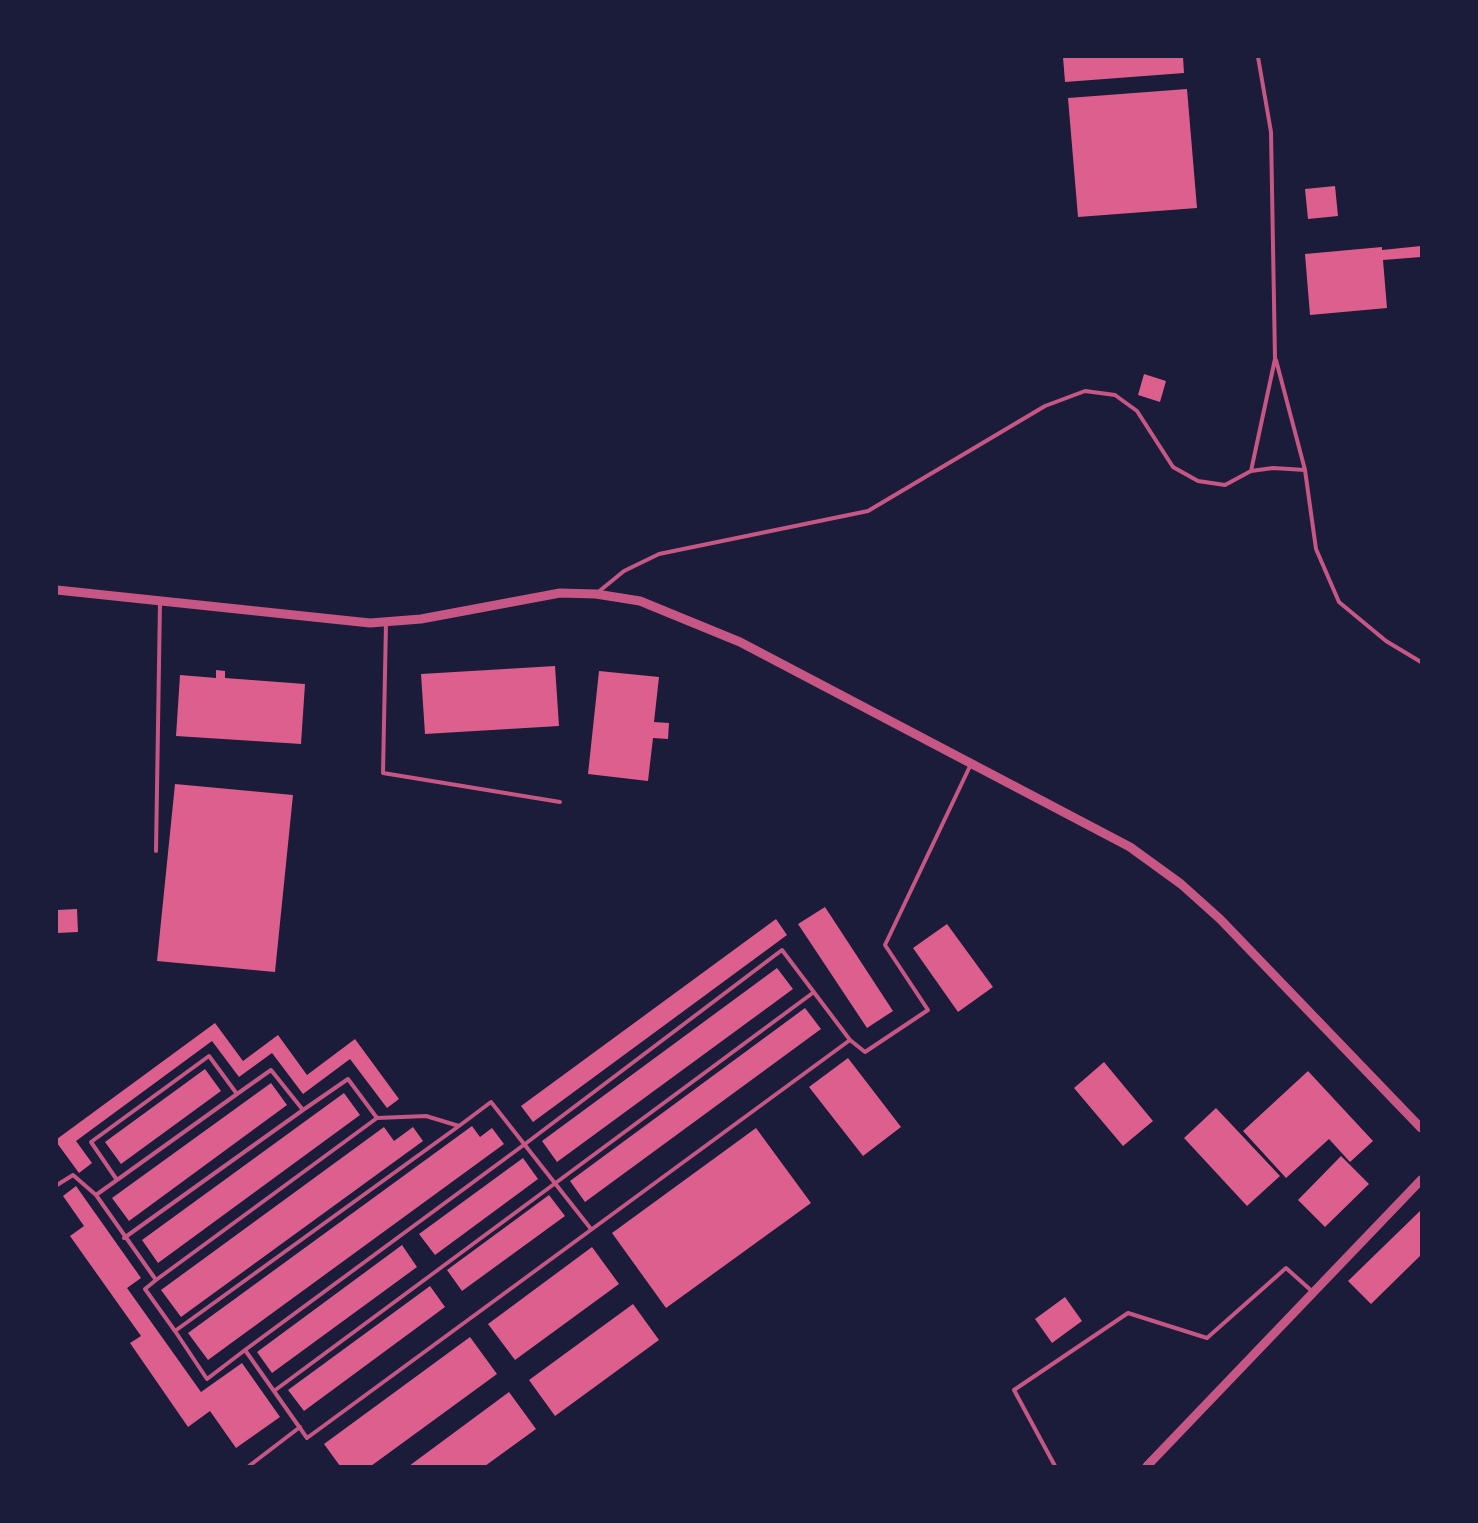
<!DOCTYPE html>
<style>
body{margin:0}
#map{position:relative;width:1478px;height:1523px;overflow:hidden;background:#1b1b3a;font-family:Inter,sans-serif}
canvas{display:block}
.frame{position:absolute;inset:0;border:58px solid #1b1b3a;pointer-events:none}
</style>
<div id="map">
<canvas width="1478" height="1523"></canvas>
<div class="frame"></div>
</div>
<script>
const context = document.querySelector('canvas').getContext('2d');
context.lineJoin = 'round';
function fillPath(path, color) { context.fillStyle = color; context.fill(path, 'evenodd'); }
function trace(path, color, width, dash) { context.strokeStyle = color; context.lineWidth = width; context.lineCap = dash ? 'butt' : 'round'; context.setLineDash(dash || []); context.stroke(path); }
fillPath(new Path2D(`
 M1063,57h120l1,16 -119,9z
 M1187,89l10,119 -119,9 -10,-119z
 M1335,186l3,30 -30,3 -3,-30z
 M1421,246v11l-38,3 4,48 -77,7 -5,-61 77,-7v3z
 M1144,374l22,7 -6,21 -22,-7z
 M555,666l4,60 -134,8 -4,-60z
 M216,670l9,1v7l80,6 -4,60 -125,-8 4,-61 36,3z
 M599,671l60,6 -5,45 15,1 -1,16 -15,-1 -5,43 -60,-7z
 M175,784l118,11 -18,177 -118,-11z
 M825,907l68,104 -26,17 -69,-104z
 M77,909l1,23 -21,1v-23z
 M776,919l11,16 -254,187 -12,-16z
 M947,924l46,63 -35,25 -45,-64z
 M777,968l16,21 -236,173 -15,-21z
 M805,1008l16,21 -236,173 -15,-21z
 M215,1023l28,38 35,-26 29,40 48,-36 44,60 -12,9 -37,-49 -47,35 -31,-41 -33,24 -27,-36 -136,100 16,22 -13,10 -22,-30v-4z
 M848,1058l53,69 -38,29 -54,-69z
 M1104,1062l49,59 -30,25 -49,-58z
 M205,1069l16,22 -100,73 -16,-22z
 M1308,1071l65,70 -23,21 -21,-23 -43,39 -43,-47z
 M271,1083l16,22 -158,116 -17,-23z
 M344,1093l16,22 -202,148 -16,-23z
 M1216,1108l64,68 -33,30 -63,-68z
 M472,1126l8,11 12,-9 12,16 -296,216 -20,-27z
 M384,1127l10,14 19,-14 10,14 -242,176 -20,-27z
 M756,1128l55,75 -145,105 -54,-75z
 M1341,1156l28,28 -44,43 -27,-27z
 M523,1158l15,21 -103,76 -16,-21z
 M76,1186l65,92 -14,10 74,104 41,-29 38,54 -44,31 -26,-37 -22,16 -58,-84 11,-7 -71,-100 14,-10 -21,-30z
 M549,1195l16,21 -103,75 -15,-21z
 M1421,1210v45l-50,49 -23,-23z
 M402,1245l15,22 -145,106 -15,-21z
 M592,1247l27,37 -104,76 -27,-36z
 M430,1286l15,21 -141,104 -16,-21z
 M1065,1297l17,24 -30,22 -17,-24z
 M633,1304l26,36 -104,76 -26,-36z
 M470,1337l27,37 -126,92h-31l-16,-22z
 M509,1392l27,37 -51,37h-76z`), '#dd5f8e');
trace(new Path2D(`
 M1276,360l29,110 11,79 23,53 47,39 35,21
 M1251,471l22,-3 32,2
 M597,593l27,-22 35,-17 209,-43 177,-105 40,-15 30,4 22,16 36,56 25,14 27,4 26,-14 24,-112 -4,-227 -13,-75
 M386,623l-3,150 177,29
 M156,851l4,-249
 M850,1040l15,12 63,-42 -43,-65 86,-181
 M459,1126l-33,-10 -49,2 -29,-39 -45,31 -32,-40 -34,24 -28,-38 -118,86 26,38 -21,15 60,85 -11,9 30,42 284,-205 32,-24 100,127
 M117,1180l120,-86
 M57,1185l16,-10 23,20
 M124,1238l179,-128
 M156,1280l221,-162
 M175,1331l32,48 38,-29 280,-206 257,-194 68,90 -543,398 -62,-88
 M274,1391l540,-399
 M249,1466l51,-39
 M1055,1466l-41,-76 114,-77 79,25 79,-70 28,25`), '#c65784', 4);
trace(new Path2D(`
 M57,590l313,33 51,-4 139,-26 36,1 44,7 100,41 390,205 51,37 39,35 201,209
 M1147,1466l274,-286`), '#c65784', 9);
</script>
